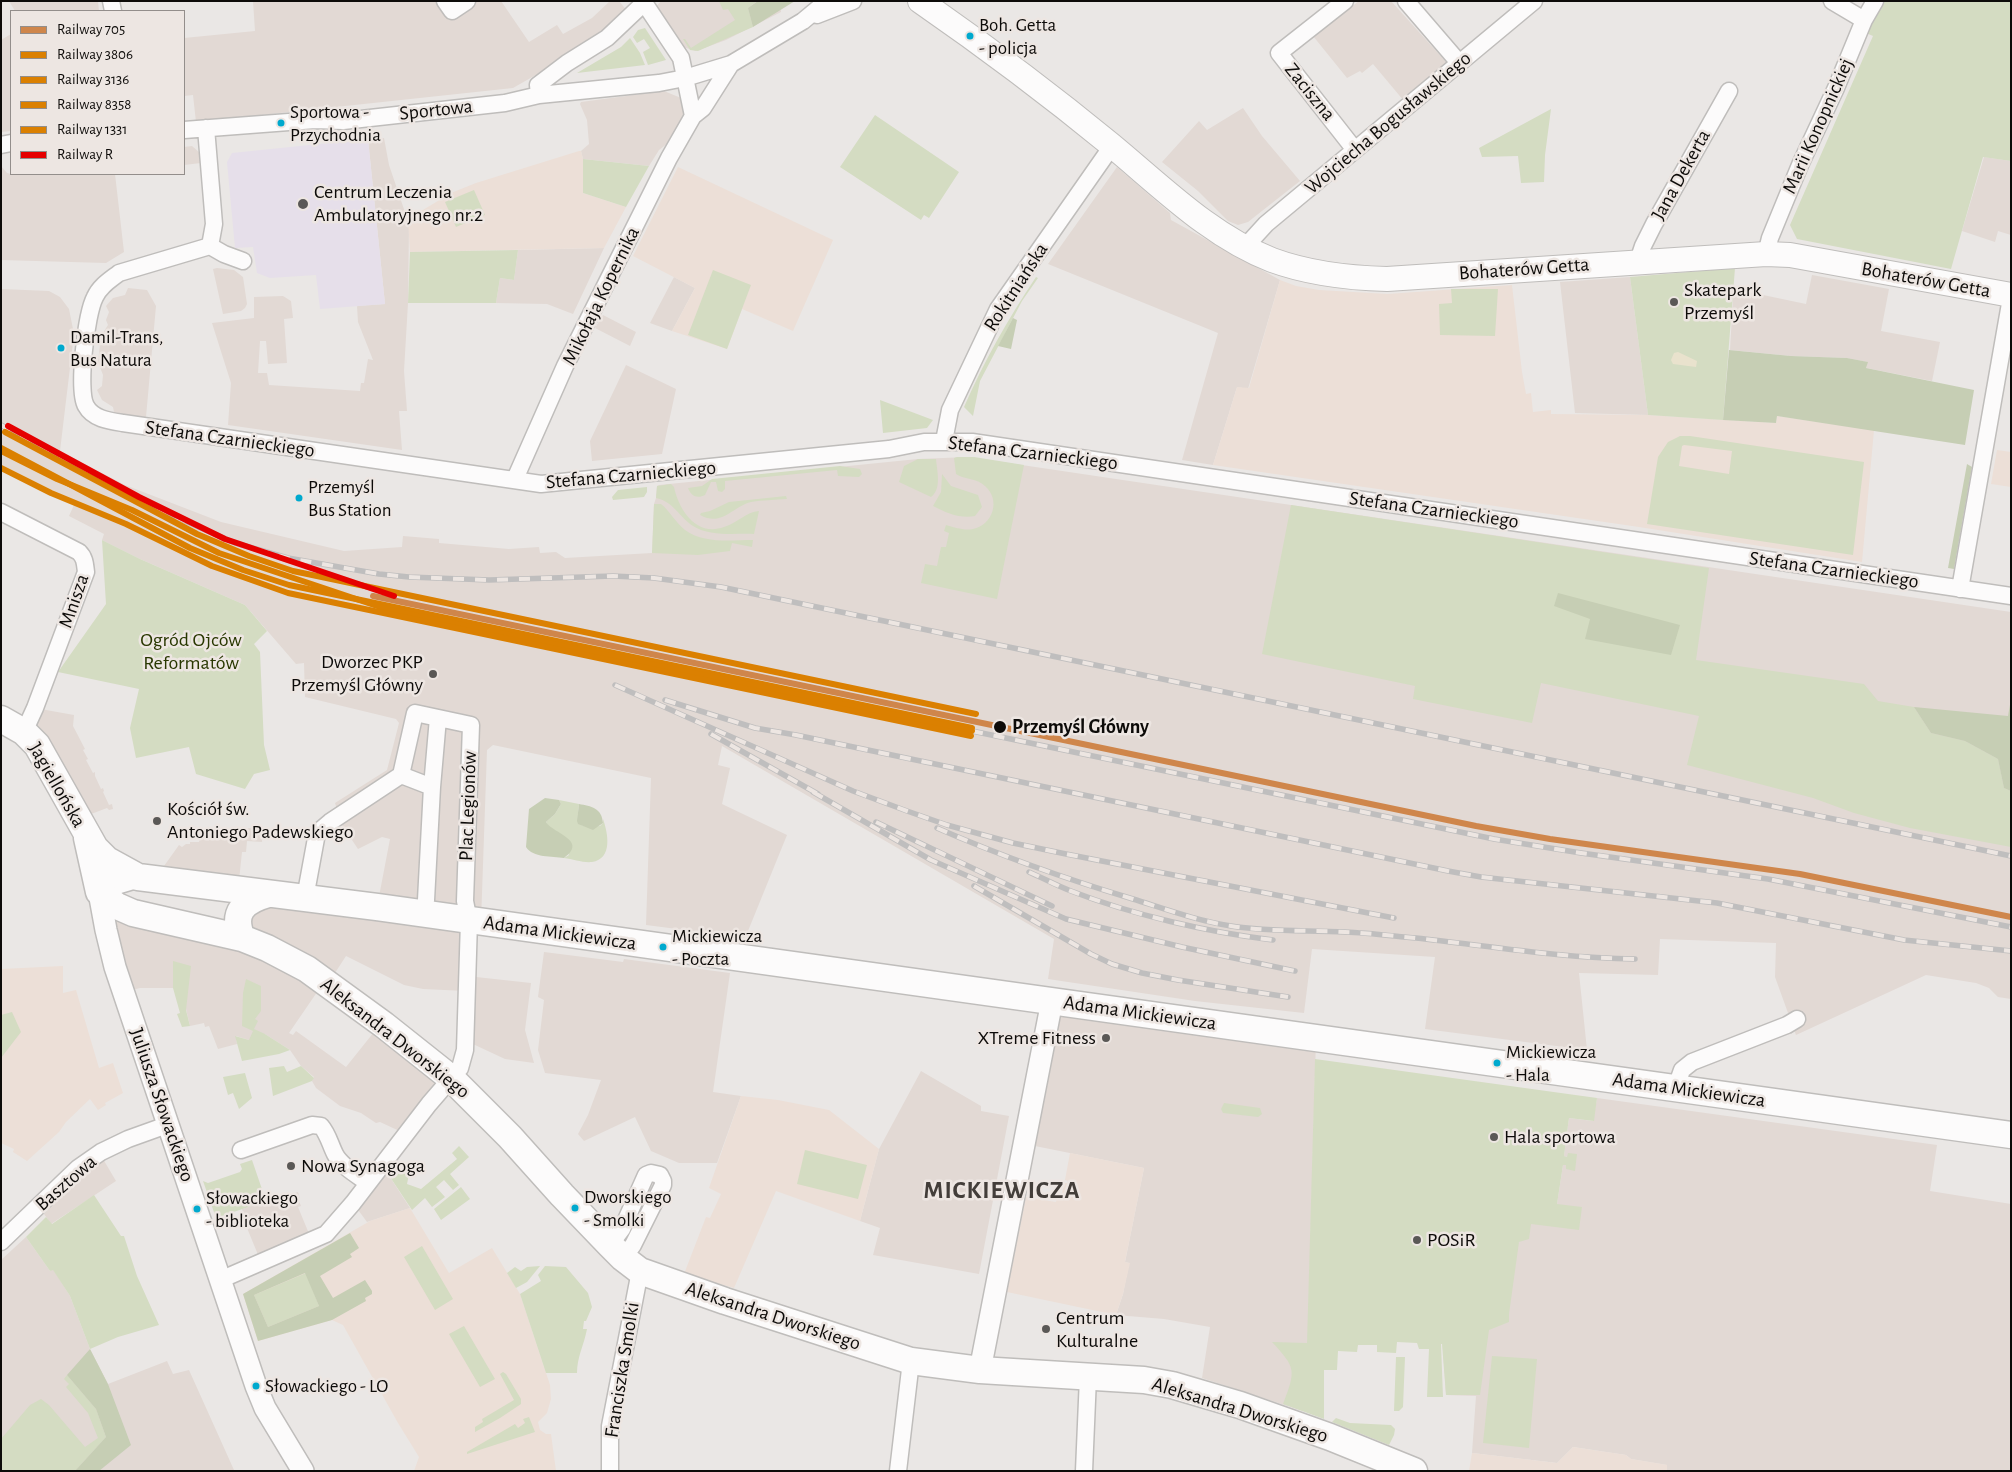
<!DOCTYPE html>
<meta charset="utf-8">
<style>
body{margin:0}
#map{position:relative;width:2012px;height:1472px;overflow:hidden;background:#eae7e5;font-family:"Alegreya Sans",sans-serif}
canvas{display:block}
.frame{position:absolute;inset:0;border:2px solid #0d0b09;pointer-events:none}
.legend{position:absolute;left:10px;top:10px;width:175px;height:165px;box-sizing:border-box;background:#ede6e2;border:1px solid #938e8b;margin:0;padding:6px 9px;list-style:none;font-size:15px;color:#0d0b09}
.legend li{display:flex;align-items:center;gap:10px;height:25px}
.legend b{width:25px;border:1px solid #938e8b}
</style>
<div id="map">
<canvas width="2012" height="1472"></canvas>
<div class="frame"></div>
<ul class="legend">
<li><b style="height:6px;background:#cf864b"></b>Railway 705</li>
<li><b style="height:6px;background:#db8001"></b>Railway 3806</li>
<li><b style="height:6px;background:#db8001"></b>Railway 3136</li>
<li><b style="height:6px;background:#db8001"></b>Railway 8358</li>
<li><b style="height:6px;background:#db8001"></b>Railway 1331</li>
<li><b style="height:6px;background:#e50000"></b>Railway R</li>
</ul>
</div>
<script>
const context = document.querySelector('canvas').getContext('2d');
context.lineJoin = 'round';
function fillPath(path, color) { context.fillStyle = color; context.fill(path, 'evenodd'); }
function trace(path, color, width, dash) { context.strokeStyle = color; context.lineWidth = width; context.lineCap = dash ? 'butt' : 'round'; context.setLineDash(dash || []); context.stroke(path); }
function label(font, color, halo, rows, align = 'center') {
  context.font = font + ' "Alegreya Sans",sans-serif'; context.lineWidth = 5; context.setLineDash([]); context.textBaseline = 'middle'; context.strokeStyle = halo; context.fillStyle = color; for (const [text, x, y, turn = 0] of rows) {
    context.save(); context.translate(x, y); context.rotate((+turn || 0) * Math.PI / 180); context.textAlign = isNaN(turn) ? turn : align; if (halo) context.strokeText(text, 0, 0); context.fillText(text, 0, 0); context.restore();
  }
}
fillPath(new Path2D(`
 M9,1h89l1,10h-84z
 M253,1h248l28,41 28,-17 6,9 29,-16 18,-17h9l9,11 -24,24 -91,52 -317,34 -3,-27 -9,1v-58l71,-7z
 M661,1h119l1,11 -55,28 -30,11 -16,-5 -25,-38z
 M1359,1h32l56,62 -43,38 -31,-37 -11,9 -2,-2 -13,7 -34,-42z
 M11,34v97l-10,1v-92z
 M664,91l17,7 3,15 -16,30 -9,7 -10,16 -66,-7 -2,-8 8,-7 -2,-24 -7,-16 1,-2z
 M1243,108l19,28 38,45 -52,41 -10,3 -10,-4 -30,-30 -36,-29 37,-41 8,9z
 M384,138l5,27 20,59 -1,79 -4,68 3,40h-8l3,39 -174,-25 3,-42 -19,-60 42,-5v-21l29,-1 8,5 2,17 -9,1 3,44 -19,1 -2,-23h-6l-2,32h9l2,12 91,6 1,-8h3l4,-24 5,1 -15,-38 -1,-16 28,-2 -17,-165z
 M192,146l8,7 1,10 -17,2v-18z
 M1984,157l27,4v74l-13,-4 -3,11 -33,-11z
 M1,166l6,7 4,1h104l9,78 -18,11 -105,-3z
 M1117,167l53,46 1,7 109,60 -32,109 -11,-2 -24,78 -31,-5 36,-127 -170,-69z
 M604,248l-31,66 -26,-10 -51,-1 4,-25 14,2 4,-30z
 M217,268l17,2 9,7 4,27 -2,4 -4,3 -18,3 -10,-45z
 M1812,275l77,14 -8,42 59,11 -8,39 -66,-13 1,-6 -20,-4 -56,-2 -61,-6 3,-53 11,-6 62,13z
 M674,277l21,11 -23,43 -22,-8z
 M1630,277l18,138 -73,-2 -15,-131z
 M128,288l19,2 9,16 -10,111 -26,-2 -6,-3 -1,-5 -11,-7 -5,-10 5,-4 1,-11 -5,-13 3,-26 7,-11 -2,-5 3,-8 -3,-6 7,-8 12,-3z
 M1,289l48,2 11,6 9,12 5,25 -14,117 65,34 96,37 123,29 58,-4 1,-11 36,3v4l70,6 30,-2 1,6 16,-1 9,6 87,-5 2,-49 2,-6 1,-12 2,-1 259,-26 50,-2 1043,155v387l-13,-2 -9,-9 -13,-5 -50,-8 -130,60 -21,-58 1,-34 -116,-4 -2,36 -79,-2 8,77 -162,-21 10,-72 -123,-8 -8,64 -109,-12 -147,-22 6,-40 -332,-193 -4,19 12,3 -8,36 65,31 -39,96 -1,7 -101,-13 5,-147 -158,-33 -6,5 -6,172 -12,-1 -2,55 64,7 -6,47 9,33 -29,-4 -30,-14 -10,-1 1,-53 -43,-2 -19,-4 -58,-29 -13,20 -9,6 -35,51 4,2 3,-4 50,36 28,-35 78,47 -46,55 -26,-12 -4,1 -15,-10 -21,-7 -24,-18 -4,-7 2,-4 -13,-11 -11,-16 -25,-16 -16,6 -13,-4 1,8 -19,5 -9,-23 -4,1 -1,-4 -14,3 -9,-38h-41l-16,4 -25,-100 125,40 23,-28 130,3 13,-68 -8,-2 -24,12 -16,-24 -7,-22 52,-33 12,-47 -3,-4 -91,-22 -1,-34 -8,1 -51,-59 -105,-46 -38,-19 2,-6 -35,-18 5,-11 -73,-37z
 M603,315l33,17 -6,14 -35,-18z
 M626,365l50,24 -14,65 -70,7 -2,-20z
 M35,708l39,7 -1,11 12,23 -2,1 5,9 -2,1 7,13 2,-1v4l6,13 2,-1 1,3 -1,1 6,13 3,-1 1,5 -4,1 -2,-2 -29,11 -49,-98z
 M263,826l-1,16 -15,-1 -1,11h-4l-4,38 -77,-10 3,-14 15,-21 3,2 4,-3h4v-2h9l1,-5 17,-4z
 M544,952l79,10 1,-3 106,14 -17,119 28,4 -24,67h-38l-28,-12 -16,-34 -51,24 -6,-7 10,-19 13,-35 -56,-7 -7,-23 6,-50 -6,-3z
 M1052,1001l264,37 -8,297 -5,76 -101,-33 8,-51 -46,-8 -48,-4 7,-21 6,-31 -4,-1 19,-94 -109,-22 13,-64 -12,-3z
 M921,1071l60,35v5l28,5 -30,158 -106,-19 7,-27 -20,-7 19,-72z
 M1597,1098l340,47 -7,46 81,13v267h-344v-6l-36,-6 -5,-4 -53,-8 -16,16 -85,-10 4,-57 -30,-1 -6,-90 79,-63 12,-19 26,-19 6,-39h3l1,-8 -3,-1 5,-38 24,3z
 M103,1159l13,22 -65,43 -7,-10 36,-36z
 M382,1165l28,43 -43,14 -14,-19z
 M298,1192l2,6 -2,1 3,7 -3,1 14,34 -51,21 -14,-34 -5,-19z
 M26,1237l24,34 3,-2 17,27 20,53 18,35 59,-23 6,13 16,-4 45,100 -233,1v-211z`), '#e2d9d4');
fillPath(new Path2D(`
 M579,151h2l2,8v34l43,14 -22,41 -194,4 -2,-33 43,-26 25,-10z
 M678,167l155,73 -40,91 -51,-22 -15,40 -55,-18 23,-43 -62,-32z
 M1280,280l16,6 23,4 69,4 124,-9 10,87 4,22 5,-1 2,19 18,-2v4l97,1 128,8 1,-7 97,14 -12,132 -223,-35 -426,-62 24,-78 12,1z
 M1997,450l14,2v35l-20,-3z
 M63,966v27l13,-3 23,78 14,-5 10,30 -18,10 1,2 -8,5 -8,-11 -24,23 -7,10 -32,29 -14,-9 1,-3 -13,-6v-174z
 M741,1096l37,4 51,10 50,39 -19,72 -84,-30 -42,97 -50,-14 22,-57 4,1 11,-24 -12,-6z
 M1070,1153l74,15 -19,94 5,1 -7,31 -7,21 -109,-23 19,-95 30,5 2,-9h4l2,-10h3l1,-2 -3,-1z
 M410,1208l39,65 43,-25 28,46 30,91 1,14 -4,14 -9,9 2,8 6,4h5l5,37h-142l5,-14 -21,-34 -55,-98 -11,-5 -74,21 -15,-47 127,-73z
 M1573,1447l53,8 5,4 36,6v6h-198l3,-18 85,10z`), '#ecdfd7');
fillPath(new Path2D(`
 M368,139l17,165 -65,5 -4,-34 -46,3 -13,-5 -4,-26 -18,1 -8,-86 5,-9z`), '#e6dfea');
fillPath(new Path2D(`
 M719,1h38l-9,7 5,19 -55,24 -8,-1 -7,-11h2l6,9 44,-28 -7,-11 -5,1z
 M1882,1h129v160l-28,-4 -32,112 -154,-30 -7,-14 83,-189 -7,-3z
 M645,28l21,32 -18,5 -5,-13 7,-4 -6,-9 -7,4 -4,-6 5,-7z
 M630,38l10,15 5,12 -68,8 44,-26z
 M1551,109l-6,46 -1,27 -23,1 -3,-27 -36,1 -3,-9z
 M875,115l84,57 -30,46 -5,-3 -3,5 -81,-53z
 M583,159l66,7 -23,41 -43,-14z
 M474,190l11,25 -29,12 -11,-25z
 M518,250l-4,30 -14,-2 -4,25h-88l2,-51z
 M1735,268l-12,152 -75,-5 -18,-138z
 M713,270l38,15 -24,64 -39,-14z
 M1036,277l2,1 -16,23 -42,80 -7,35 -9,-9c20,-46 44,-88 72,-130z
 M1451,289h47l-3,47 -55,-1 -1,-31 13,-1z
 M880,400l53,20 -6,8 -44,5z
 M1680,436h10l174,26 -11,93 -206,-31 11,-67 10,-15zM1684,445l48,6 -3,23 -50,-8 3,-20z
 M957,457h17l50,8 -27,134 -76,-16 4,-19 12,2 4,-19h5l3,-14 -5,-2 2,-6c8,2 18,6 27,4 20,-4 28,-29 12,-43 -8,-8 -20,-6 -29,-12l-2,-16z
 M918,459h18c1,12 6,30 -5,38l-32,-15 5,-16z
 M840,466l20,3 2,5 -3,3 -21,-1 -1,-6 -112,11v8l-3,3 -4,-1 -2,-9h-5l-6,13c-8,4 -14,1 -17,-7l14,-2 10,-7z
 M942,474l9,12 27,9 4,12 -7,9c-14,3 -29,-3 -42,-10l8,-14z
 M671,484l3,3c5,23 22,50 50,40 13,-4 22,-15 35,-16l-5,23c-19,-1 -44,3 -61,-8 -14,-9 -20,-25 -37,-28l1,-12z
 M647,487v5l-3,5 -31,3 -1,-3 6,-7z
 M786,496l1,3c-12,1 -25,1 -36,3 -19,5 -29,25 -51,13l1,-2 9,-2 19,-9z
 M654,504h7c9,7 14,18 24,26 19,14 46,10 68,10l-1,7 -20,-4 -2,8 -32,4 -46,-2z
 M1291,505l418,63 -13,92 168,24 14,17 36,6 17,26 34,8 33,18 6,29 7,3v56l-101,-19 -56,-15 -41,-15 -126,-33 12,-49 -158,-33 -9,40 -119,-24 2,-13 -153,-32z
 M102,540l38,19 105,46 22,26 -13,13 6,8 4,93 6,25 -16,4 -9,15 -49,-15 -7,-27 -53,11 -6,-30 9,-39 -81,-17 48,-68z
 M559,800l20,4c-3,22 -1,24 21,22l3,-3v-4c5,14 10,40 -11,43 -9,1 -19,-3 -28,-4l5,-3 -13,-24 -7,-3 -3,-6 9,-8 6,-10z
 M173,961l18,5 -5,44 4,16 -8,1 -5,-13 3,-1 -7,-25z
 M246,979l15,7v25l-6,8 3,2 -4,8 11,5 25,16 -11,4 -37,7 -7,-25 14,4 4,-9 -11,-5 1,-33z
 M12,1012l9,20 -20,26v-43z
 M1315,1059l282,39 -3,23 -25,-3 -5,38 3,1 1,-4 9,1 -2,17 -9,-2v-4h-3l-6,39 25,3 -3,23 -48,-6 -2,15 -10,3 -10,72v8l-20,8 -9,65h-34l-4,-51h-1l2,53h-16l2,-48h-10l-2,-6 -20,-1 -1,11 -19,-1v-7h-19l-1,7 -19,-1 -1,19h-13v49l-41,-15c13,-34 13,-36 -11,-62l35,1z
 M284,1066l3,6 14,-6 13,12 -2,3 -39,15 -4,-28z
 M245,1073l7,25 -13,11 -6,-16 -5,2 -5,-18z
 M1224,1103l36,5 2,6 -4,3 -35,-4 -2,-4z
 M459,1146l10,11 -19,17 9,11 -6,5 -9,-10 -8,7 9,10 -13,10 -7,-9 -13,12 -22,-33 8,-12 11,9 -2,10 14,5 36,-30 -5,-6z
 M805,1150l62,15 -9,34 -61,-15z
 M252,1160l14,41 -50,17 -13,-37 5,2 32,-11 2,-3 -2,-5z
 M461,1187l9,12 -29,21 -7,-11z
 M94,1195l27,41h3l13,40 22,49 -41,12 -28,12 -20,-53 -17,-26 -3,1 -24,-34 20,-20 6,7z
 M422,1246l31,53 -18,11 -31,-53z
 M540,1266l-13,16 -11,6 -9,-15 8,-6 6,4 6,-4z
 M545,1266l21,1 22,26 4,14 -6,14h-2l-1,8h4c-3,16 -10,28 -10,44h-31l-26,-79 21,-13 -3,-6z
 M306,1273l13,33 -51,21 -14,-32z
 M464,1326l31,53 -15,8 -31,-53z
 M1492,1356l45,3 -8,89 -46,-5z
 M1396,1357h9l-2,50 -4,4h-5z
 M503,1372l3,2 15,25v5l-21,14 -25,14v-5l8,-5 -1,-3 32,-19 -14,-26z
 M67,1375l29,34 10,28 -31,34h-74v-32l29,-34 11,-6 8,6 36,42 13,-9 -10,-25 -22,-26 3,-3 -5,-5z
 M529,1417l6,15 -68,22v-2l48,-28 3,4 7,-5 -2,-4z
 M1336,1418l14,5 41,2 4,4 -1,6 -5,10 -57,-23z`), '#d4dcc2');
fillPath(new Path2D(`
 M758,1h37l-42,26 -5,-19z
 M1013,318l4,2 -6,29 -13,-3z
 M1729,350l62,6 56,2 21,4 -2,6 108,22 -9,55 -188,-29 -1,7 -53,-3z
 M1967,464l5,3 -18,102 -6,-1z
 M1558,593l122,32 -9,30 -86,-16 5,-20 -36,-13z
 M2011,699v92l-7,-3 -6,-29 -33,-18 -34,-8 -17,-26 94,9z
 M545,798l14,2 2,4 -6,10 -9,8c6,11 43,18 18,36 -12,-2 -31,0 -38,-11l3,-38z
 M579,804c12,2 23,4 24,19l-10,7 -15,-6 -1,-3z
 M350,1233l9,15 -9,6 2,3 -32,19 13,22 32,-18 7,11v3l-7,4 1,3 -34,19 -74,21 -15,-47zM305,1273l14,33 -51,21 -14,-32z
 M90,1349l18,35 23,61 -32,26h-24l31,-34 -10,-28 -29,-34z`), '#c6ceb4');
fillPath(new Path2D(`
 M1678,352l19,9 -1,6 -23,-3 -2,-4 3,-7z`), '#e9e2cd');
const minor = new Path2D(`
 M111,1l2,10
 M445,1l7,10 15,-10
 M643,1l38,57 12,58
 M1345,1l-66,52 76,97
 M1406,1l49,57 7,3
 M1832,1l32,19
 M817,15l36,-14
 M539,95l-1,-10 29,-22 40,-25 37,-35
 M206,128l8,96 -4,22
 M184,130l131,-10 28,1 162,-18 34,-8 120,-12 26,-5 46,-14
 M1,145l10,-2
 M210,246l-91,27c-9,7 -19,13 -24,24 -9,17 -18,94 -9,109 7,13 24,15 37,17l418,61 348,-35 35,-7h48l1039,154
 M210,246l14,8 19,7
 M1245,247l21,-23 268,-223
 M1766,254l4,-16 30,-73 36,-77 28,-68 11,-19
 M1638,261l5,-15 11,-22 75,-133
 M944,441l6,-31 48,-101 114,-163
 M515,479l50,-113 104,-208 24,-42 10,-8 28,-44 72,-43 24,-20
 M1,512l78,40c6,6 6,12 7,20l-51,136 -11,24
 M1960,589l51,-291
 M305,898l12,-65 13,-11 71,-47
 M424,913l2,-13 6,-113 6,-69
 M1676,1087l6,-17 10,-8 95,-37 10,-6
 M241,1150l71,-25 9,1c7,8 9,18 14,28 6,12 22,21 33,29
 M1,1242l77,-74 23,-16 27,-13 39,-14
 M610,1245l12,-16 24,-54 5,-2 9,2 3,6v4l-30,60 -10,13
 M220,1280l106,-46 27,-31 76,-99 31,-36 5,-18 4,-129 -4,-20 6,-176 -56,-12 -14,62 31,12
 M610,1471v-45l30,-155
 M898,1471l13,-110
 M1084,1471l4,-94`);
const tertiary = new Path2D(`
 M138,877l-20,6 -19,9 7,38 9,37 141,419 9,22 38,63
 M980,1370l72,-369`);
const secondary = new Path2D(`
 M920,1c65,45 129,93 190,143 51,42 100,92 162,116 38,14 76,18 115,19l379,-25 24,1 221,40`);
const primary = new Path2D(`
 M1,719l23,13 13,13 58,103 12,12 31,17 239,30 1634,228
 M87,838l12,54 18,14 16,7 109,25 25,10 40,21 77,56 68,54 58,58 52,58 48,50 13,13 17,13 85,30 186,60 69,9 164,10 28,5 68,20 90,32 84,34
 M242,938c-11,-26 2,-37 26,-44`);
trace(minor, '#bfbdbb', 19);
trace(tertiary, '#bfbdbb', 24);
trace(secondary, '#bfbdbb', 26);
trace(primary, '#bfbdbb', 29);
trace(minor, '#fcfbfb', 16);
trace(tertiary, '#fcfbfb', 21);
trace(secondary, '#fcfbfb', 24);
trace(primary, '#fcfbfb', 26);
const rail = new Path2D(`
 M1,425l78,45 97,47 59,26 53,15 91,16 30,3 80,3 124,-4 41,2 67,9 1290,269
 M615,685l238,106 54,20 40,14 66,18 53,11 328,64
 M665,700l90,28 41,7 652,136 33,6 236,26 187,37 107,11
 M972,731l522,108 87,14 187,26 243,48
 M711,734l107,60
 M813,792l118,68 135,59 116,28 113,24
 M876,822l176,84
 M937,828c64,28 129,51 196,71 32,10 65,22 98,27 38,6 76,4 114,6 24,1 48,4 71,6 73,8 145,20 219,21
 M1029,872c14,6 28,14 42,19 62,24 136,41 202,49
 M974,886l117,68 21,10 30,9 36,7 110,17`);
trace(rail, '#bfbebe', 5.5);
trace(rail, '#ede6e2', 4, [11]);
trace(new Path2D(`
 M373,596l1103,230 74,13 250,35 211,43`), '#cf864b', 6);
trace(new Path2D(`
 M1,448l189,100 53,22 46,15 683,143`), '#db8001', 6);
trace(new Path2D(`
 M5,432l192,102 52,22 44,15 683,143`), '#db8001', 6);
trace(new Path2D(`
 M1,451l56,28 75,31 87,43 170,57 583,121`), '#db8001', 6);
trace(new Path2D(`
 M1,468l50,25 75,31 86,42 76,27 683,143`), '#db8001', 6);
trace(new Path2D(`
 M8,426l131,71 86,42 169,57`), '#e50000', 6);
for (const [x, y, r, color] of [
 [970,36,4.5,"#00a9ce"],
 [281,123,4.5,"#00a9ce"],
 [303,204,6,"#5a5856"],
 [1674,302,5,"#5a5856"],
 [61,348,4.5,"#00a9ce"],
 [299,498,4.5,"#00a9ce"],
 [433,674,5,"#5a5856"],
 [1000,727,7,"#0d0b09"],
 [157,821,5,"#5a5856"],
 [663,947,4.5,"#00a9ce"],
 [1106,1038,5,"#5a5856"],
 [1497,1063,4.5,"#00a9ce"],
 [1494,1137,5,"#5a5856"],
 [291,1166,5,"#5a5856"],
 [575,1208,4.5,"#00a9ce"],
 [197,1209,4.5,"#00a9ce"],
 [1417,1240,5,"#5a5856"],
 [1046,1329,5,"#5a5856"],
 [256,1386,4.5,"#00a9ce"]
]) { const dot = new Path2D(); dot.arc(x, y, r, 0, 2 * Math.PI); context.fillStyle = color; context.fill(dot); trace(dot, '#ede6e2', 2); }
label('19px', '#0d0b09', '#ede6e2', [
 ["Boh. Getta",979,25],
 ["- policja",979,48],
 ["Sportowa -",290,112],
 ["Przychodnia",290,135],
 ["Damil-Trans,",70,337],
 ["Bus Natura",70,360],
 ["Przemyśl",308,487],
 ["Bus Station",308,510],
 ["Mickiewicza",672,936],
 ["- Poczta",672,959],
 ["Mickiewicza",1506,1052],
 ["- Hala",1506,1075],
 ["Dworskiego",584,1197],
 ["- Smolki",584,1220],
 ["Słowackiego",206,1198],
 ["- biblioteka",206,1221],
 ["Słowackiego - LO",265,1386]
], 'left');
label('20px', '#0d0b09', '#ede6e2', [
 ["Zaciszna",1310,92,51],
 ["Sportowa",436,110,-6],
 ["Wojciecha Bogusławskiego",1388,123,-40],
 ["Marii Konopnickiej",1818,126,-66],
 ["Jana Dekerta",1681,175,-61],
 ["Bohaterów Getta",1524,269,-4],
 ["Bohaterów Getta",1926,280,10],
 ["Rokitniańska",1016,287,-57],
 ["Mikołaja Kopernika",601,296,-64],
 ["Stefana Czarnieckiego",230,439,8],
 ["Stefana Czarnieckiego",1033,453,7],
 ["Stefana Czarnieckiego",631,475,-5],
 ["Stefana Czarnieckiego",1434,510,8],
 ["Stefana Czarnieckiego",1834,570,8],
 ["Mnisza",74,601,-71],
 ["Jagiellońska",57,785,60],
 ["Plac Legionów",468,806,-88],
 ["Adama Mickiewicza",560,933,8],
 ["Adama Mickiewicza",1140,1013,8],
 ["Aleksandra Dworskiego",395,1038,38],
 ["Adama Mickiewicza",1689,1090,8],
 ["Juliusza Słowackiego",162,1105,71],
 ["Basztowa",66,1183,-41],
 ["Aleksandra Dworskiego",773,1316,18],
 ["Franciszka Smolki",622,1370,-81],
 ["Aleksandra Dworskiego",1240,1410,17]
]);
label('20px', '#0d0b09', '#ede6e2', [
 ["Centrum Leczenia",314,192],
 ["Ambulatoryjnego nr.2",314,215],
 ["Skatepark",1684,290],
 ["Przemyśl",1684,313],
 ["Dworzec PKP",423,662,"right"],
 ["Przemyśl Główny",423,685,"right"],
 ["Kościół św.",167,809],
 ["Antoniego Padewskiego",167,832],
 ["XTreme Fitness",1096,1038,"right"],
 ["Hala sportowa",1504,1137],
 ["Nowa Synagoga",301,1166],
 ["POSiR",1427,1240],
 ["Centrum",1056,1318],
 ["Kulturalne",1056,1341]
], 'left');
label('20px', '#283700', '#ede6e2', [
 ["Ogród Ojców",191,640],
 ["Reformatów",191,663]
]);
label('bold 20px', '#0d0b09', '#ede6e2', [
 ["Przemyśl Główny",1012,727]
], 'left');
context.letterSpacing = '1px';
label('bold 25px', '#433e3a', '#ede6e2', [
 ["MICKIEWICZA",1002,1190]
]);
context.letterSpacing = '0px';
</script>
